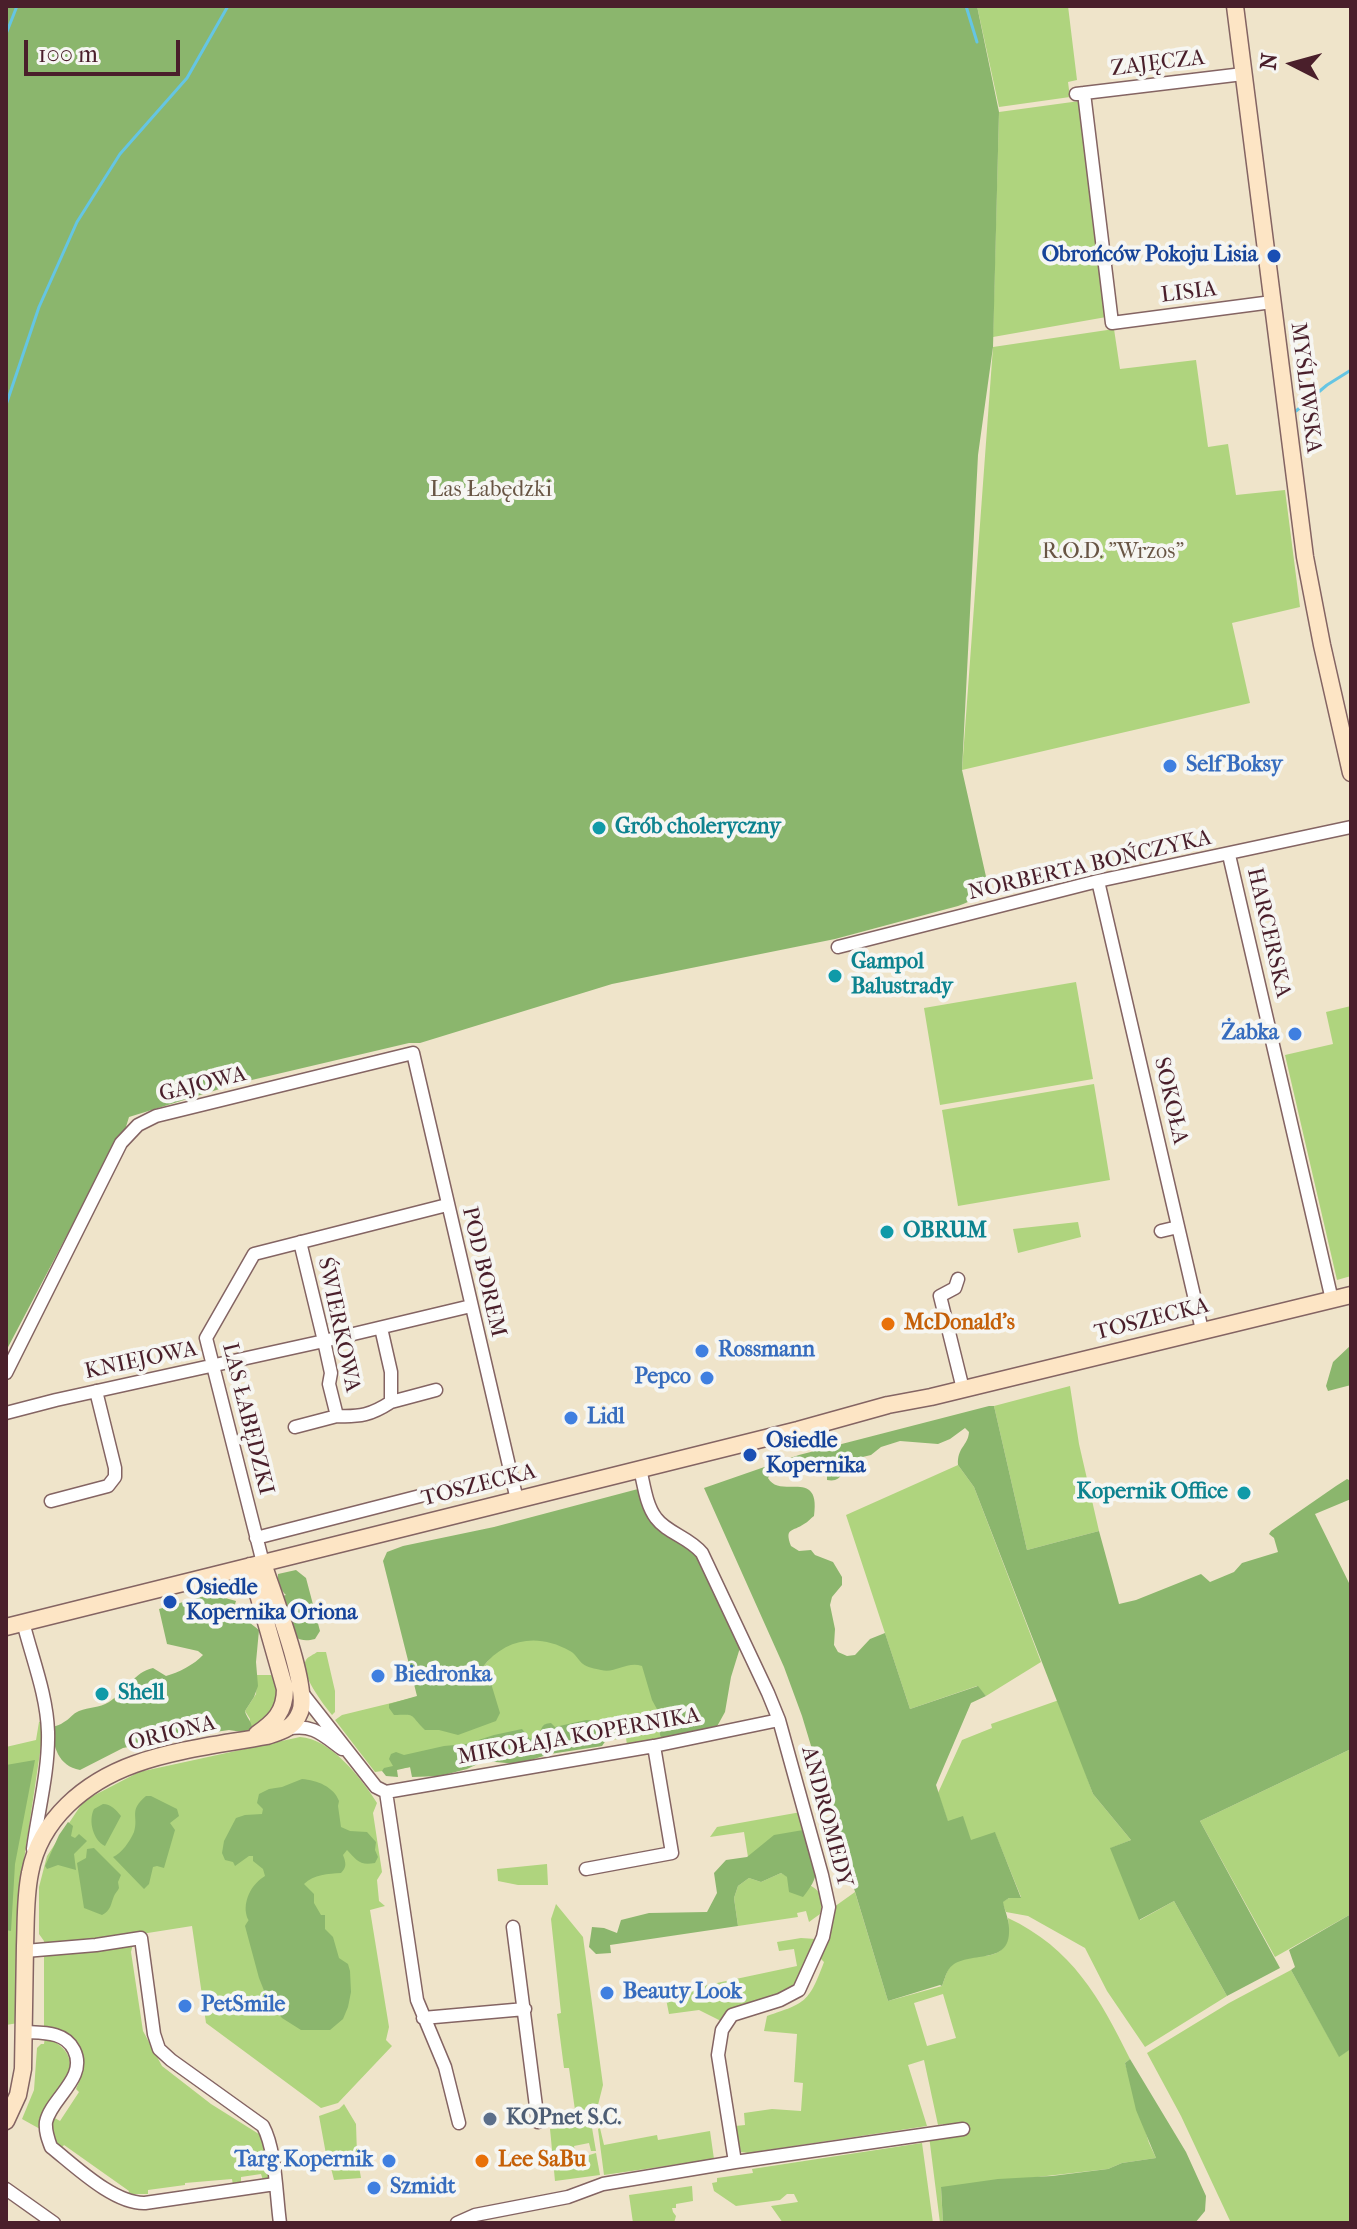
<!DOCTYPE html>
<meta charset="utf-8">
<style>
body{margin:0}
#map{position:relative;width:1357px;height:2229px;overflow:hidden;background:#efe4ca;font-family:"IM FELL French Canon",serif}
canvas{display:block}
.frame{position:absolute;inset:0;border:8px solid #4a1f2b;pointer-events:none}
.north{position:absolute;left:1253px;top:24px;width:80px;height:80px;-webkit-text-stroke:6px #f6f6f2;paint-order:stroke;rotate:276deg;font-size:22px;font-weight:700;line-height:32px;text-align:center;color:#4a1f2b}
.north::after{content:'';display:block;margin:auto;width:28px;height:36px;background:#4a1f2b;clip-path:polygon(50% 0,100% 100%,50% 72%,0 100%)}
.scale{position:absolute;left:24px;top:40px;width:156px;height:36px;box-sizing:border-box;border:4px solid #4a1f2b;border-top:0;padding-left:10px;font-size:24px;line-height:28px;white-space:nowrap;color:#4a1f2b;-webkit-text-stroke:6px #f6f6f2;paint-order:stroke}
</style>
<div id="map">
<canvas width="1357" height="2229"></canvas>
<div class="frame"></div>
<div class="north">N</div>
<div class="scale">100 m</div>
</div>
<script>
const context = document.querySelector('canvas').getContext('2d');
context.lineJoin = 'round';
function fillPath(path, color) { context.fillStyle = color; context.fill(path, 'evenodd'); }
function trace(path, color, width, dash) { context.strokeStyle = color; context.lineWidth = width; context.lineCap = dash ? 'butt' : 'round'; context.setLineDash(dash || []); context.stroke(path); }
function label(font, color, halo, rows, align = 'center') {
  context.font = font + ' "IM FELL French Canon",serif'; context.lineWidth = 8; context.setLineDash([]); context.textBaseline = 'middle'; context.strokeStyle = halo; context.fillStyle = color; for (const [text, x, y, turn = 0] of rows) {
    context.save(); context.translate(x, y); context.rotate((+turn || 0) * Math.PI / 180); context.textAlign = isNaN(turn) ? turn : align; if (halo) context.strokeText(text, 0, 0); context.fillText(text, 0, 0); context.restore();
  }
}
fillPath(new Path2D(`
 M977,6h91l9,74 -9,2 2,15 -71,10z
 M1087,100l25,216 -119,21 6,-225z
 M1114,329l6,40 76,-9 12,87 20,-3 8,51 49,-5 15,117 -68,16 18,80 -288,67 31,-423z
 M1076,982l17,97 -153,26 -16,-97z
 M1351,1006v270l-14,4 -52,-225 48,-11 -7,-32z
 M1094,1084l16,96 -152,26 -16,-96z
 M1078,1222l3,15 -63,16 -5,-24z
 M1070,1386l9,58 20,87 -72,19 -33,-144z
 M958,1465l16,22 67,175 -55,34 -9,-10 -67,23 -64,-194z
 M513,1631l53,12 43,24 36,-5 20,55 -8,6 4,16 -34,6 -1,-7 -251,34 -40,-52 7,-5 82,-20 58,-27z
 M317,1652h9l9,39v21l-3,3c-8,-10 -34,-43 -26,-55 1,-3 9,-6 11,-8z
 M257,1675h14l7,5 1,27 -30,26 1,-14 -5,-8 11,-17z
 M1059,1700l34,94 38,46 -20,8 29,72 34,-19 53,95 -82,51 -38,-56 -22,-43 -57,-32 -22,-4 -4,-10 7,-4 12,-1 -26,-64 -24,8 -23,-19 -10,-29 24,-53 30,-12 -1,-4z
 M43,1720l-1,19 -19,128 -5,156 -12,2v-278l30,-7 3,-18z
 M300,1737c30,1 62,42 77,66l-4,10 9,59 -5,8 2,21 6,5 -15,4 19,117 -3,13 6,6 -54,57 -17,5 -115,-85 -14,-97 -57,9 -4,17 12,79 19,35 49,38 51,32 9,43 -8,1 -2,-6 -20,3v7l-8,1 -1,-6 -47,4v2l-37,5v4h-20l1,-3 -65,-46 -4,5c-10,-9 -9,-21 -7,-33l7,4 19,-29 -3,-3 5,-12 1,-19 -13,-22 -25,-9v-86l-5,-7v-47l8,-31 34,-51 8,-7 50,-26z
 M1351,1749v165l-76,43 -75,-136z
 M801,1812l5,17 -58,28 -4,-25 -34,5 7,-10z
 M547,1864l1,21h-30l-20,-4 -1,-12z
 M781,1873c19,12 49,9 39,41l-11,8 -3,-11 -9,2 1,4 -60,9 -4,-28 4,-12 11,-8 12,4z
 M855,1892l33,109 54,-15c2,-5 4,-13 7,-18 21,-25 64,8 59,-50 64,30 92,80 122,141l-5,4 24,80 7,15 -34,5 -14,6 -167,19 2,35h-3l-11,-87 16,-3 -2,-9 -5,1 -14,-65 -16,5 19,61 -179,27 -7,-1 -5,-15 -1,-11 10,-1 -1,-12 28,-4 29,2 2,-28 -9,-1 3,-48 -33,-3 3,-15c39,-13 42,-14 57,-54l-5,-5 15,-50zM943,1994l13,44 -29,8 -13,-43z
 M556,1904l27,33 20,148 -9,36 -3,1 5,29h-5l-2,-8 -15,3 3,15 9,-2v-3l10,-3 4,22 -45,6 -5,-52 32,-5h-5l-8,-56h-5l-7,-54 4,-1 -10,-94z
 M801,1938l15,1 -14,44 -79,39 -24,-12 -30,4 -4,-20 132,-28 -3,-17 -15,2 -2,-9z
 M1291,1970l48,86 12,-7v174h-120l-50,-107 -34,-63 82,-50z
 M45,2037c16,7 29,17 24,36l-30,46 1,10 -18,-10 12,-29 3,-42 4,-4h3z
 M344,2104l12,20 1,31 4,23 -27,2 -3,-12 -3,-3 -9,-49 20,-7z
 M600,2128l4,17 53,-10 1,5 52,-9 4,28 -110,16 -6,-46z
 M922,2143l11,80h-150l-12,-17 27,-4 -4,-8h-7l-7,6 -44,6 -22,-15 -2,-8 5,-1v-4l36,-5 -1,-4z
 M692,2186l1,15 -17,3v4h-4l1,4 3,4 -2,7h-41l-4,-28z`), '#afd47e');
fillPath(new Path2D(`
 M6,6h971l22,106 -6,235 -15,108 -16,315 25,111c-7,15 -14,20 -29,25l-123,33 -223,45 -192,59h-11l-170,40 -110,34 -8,26 -24,35 -91,173z
 M1351,1345v40l-23,6 -2,-5 7,-24z
 M989,1406h5l33,144 72,-19 20,73 17,-4 65,-26 9,8 24,-10 8,-9 36,-11 -4,-14 -5,-4 2,-3 65,-45 11,-7 4,2v18l-36,15 36,73v162l-151,72 80,147 -53,28 -53,-95 -35,19 -29,-72 21,-8 -38,-46 -119,-307 -16,-22c-1,-18 10,-19 11,-33l-4,-4 -15,11 -12,5 -38,-3 -19,6 -10,8 -21,5c-8,10 -7,23 -23,20v-6l-11,-5h-42l-6,9c12,22 53,-11 46,38 -3,2 -6,6 -10,8 -11,8 -20,3 -13,22l8,5 12,-1 4,5 18,7 9,15v8l-10,12 -2,8 5,24 -1,16 4,7 9,4 8,-1 15,-16 15,-6 25,76 68,-23 8,10 -15,7 -35,82 12,36 15,-5 8,24 24,-8 26,66h-12l-6,4c2,10 7,19 6,31 -1,34 -45,16 -60,36 -3,4 -5,12 -7,17l-2,-1 -52,16 -86,-285 -18,-49 -80,-179 95,-33z
 M638,1489l9,27 9,2 37,24 50,96 -12,39 -6,35 -10,18 -54,9 -4,-16 1,-12 -6,-11 -10,-34c-16,-5 -27,8 -41,4 -5,-1 -15,-3 -18,-6 -5,-4 -7,-10 -13,-13 -32,-18 -65,-13 -88,17l2,6 6,6 10,33 -4,8 -38,14 -19,-5h-14c-16,-16 -8,-16 -31,-15l-5,-7v-4l28,-8 -34,-135 4,-9 16,-6 91,-19z
 M296,1570l10,8 14,53 -5,8c-8,2 -13,2 -20,-2l-13,-41 4,-1c-5,-4 -9,-15 -8,-21z
 M211,1594l25,7 -6,20 20,2 9,7 -3,32 2,24 -4,11 -9,14c2,9 11,13 4,22l-20,-3 -49,7 -57,11 -43,22c-22,-4 -27,-24 -28,-43 4,-1 8,-2 12,-5 6,-3 8,-8 15,-11 10,-4 20,-3 30,-9 16,-10 25,-30 44,-34l13,8c12,-3 29,-12 37,-21l-5,-4 -31,-7 -8,-35z
 M621,1716l6,1 6,7 -6,14 -18,-2 -7,10 -6,1 -46,7 -32,10 -34,-3 -17,8 -27,7 -28,1 -2,-10 -13,3 1,7 -12,-1 -4,-5 2,-3 9,-2 -4,-7 2,-5 5,-2 8,3 40,-9 22,-2 28,-9 28,-6 8,10 9,-5c4,-7 2,-10 12,-11l4,4 31,-7 20,1 3,-2z
 M35,1760l-20,104 -4,67 -5,-1v-165z
 M302,1779c15,1 32,8 37,22l-1,5 3,21 9,4 17,1 9,10 -1,8 3,7 -3,6c-16,3 -18,-3 -28,-13l-4,5c3,8 4,12 -2,18 -13,1 -27,1 -37,11l10,10v9l7,12h4v14l8,8 6,21 9,6 2,7 1,21 -3,15 -5,12 -13,11h-29l-19,-12 -13,-15 -10,-25 -14,-52c6,-10 3,-2 1,-13 -2,-15 7,-30 19,-37l-2,-7 -10,-8v-5h-4l-14,10 -2,-4 -8,-2 -3,-7 2,-12 12,-23 9,-3 17,-1 1,-5 -6,-6 2,-9 10,-5 13,-2z
 M146,1796h5l26,13 2,7 -9,7 5,7 -11,38 -7,-2 -4,1 -4,17 -5,5 -31,-32c9,-4 17,-16 21,-25 5,-16 -6,-21 12,-36z
 M103,1804c8,0 13,6 18,12l-16,30c-12,-6 -17,-25 -11,-37z
 M68,1822l5,4 -2,10 4,2 4,-4 8,7 -13,13 2,16 -18,-5 -11,4 -2,-3 14,-31z
 M809,1829c7,30 16,42 -6,68l-14,-5 -2,-15 -6,-4 -20,9 -12,-4 -11,8 -4,12 4,28 -128,19 1,8 -15,1 -7,-7 3,-20 12,1 13,5 4,-13 28,-7 58,-1 10,-19 -3,-20 12,-13 21,-3 27,-22z
 M94,1848l27,27 -3,7 1,6c-1,3 -4,5 -5,8 -3,7 -3,15 -12,19l-18,-7 -7,-45 9,-5 1,-9z
 M1351,1914v135l-12,8 -48,-87 4,-3 -6,-17z
 M1130,2059l56,93 20,44 -1,15 -10,12h-252l-2,-36 57,-8 54,-3 56,-7 14,-6 34,-5 -20,-48 -11,-47z`), '#8bb66d');
trace(new Path2D(`
 M966,6l11,36
 M6,34l11,-28
 M6,405l33,-98 38,-85 43,-68 67,-76 41,-72
 M1296,411l31,-26 24,-15`), '#65c5e3', 3);
const street = new Path2D(`
 M1084,93l28,230 160,-21
 M1076,94l167,-20
 M1229,855l103,445
 M1098,881l104,449
 M838,947l260,-66 253,-54
 M1161,1231l17,-4
 M300,1242l24,99 7,32 -2,11 8,32c23,1 34,-1 54,-14v-30l-10,-44
 M958,1279l-3,9 -15,8 23,93
 M6,1373l115,-230 17,-18 18,-9 257,-63 104,447
 M391,1402l45,-12
 M6,1413l50,-13 268,-59 147,-35
 M295,1427l42,-11
 M640,1469c4,16 6,36 16,49 11,15 33,19 46,35l66,140 11,27 43,155 7,32 -6,30 -24,53 -19,10 -48,15 -10,15 -4,25 17,107
 M51,1501l57,-15 7,-9v-9l-19,-77
 M256,1538l254,-65
 M263,1563l-57,-225 48,-84 193,-49
 M23,1622c9,36 24,73 25,110 1,39 -10,79 -15,117
 M303,1694l73,93 10,5 31,208 28,67 14,56
 M287,1729c25,-6 36,6 55,20
 M386,1792l268,-46 125,-26
 M586,1869l86,-16 -18,-107
 M513,1927l25,195
 M25,1951l71,-6 45,-7 13,96 5,15 12,11 92,66c13,24 13,69 17,97
 M423,2018l102,-9
 M24,2032c18,1 41,-1 50,18 14,28 -23,48 -28,72 -1,9 2,17 5,25 24,19 63,57 94,56l130,-19
 M6,2189l48,34
 M457,2223l18,-8 93,-18 35,-13 132,-22 228,-33`);
const secondary = new Path2D(`
 M1235,6l70,551 17,88 29,128
 M250,1566l35,123c0,23 -11,33 -28,45
 M6,1627l792,-197 90,-25 43,-8 420,-102
 M6,2121l12,-26 5,-26c1,-41 1,-82 2,-123 1,-24 0,-49 5,-73 10,-54 55,-91 105,-109 42,-15 89,-20 132,-28 15,-5 27,-8 33,-24 10,-24 -28,-120 -37,-149`);
trace(street, '#846463', 15);
trace(secondary, '#846463', 19);
trace(street, '#fff', 12);
trace(secondary, '#fde5c5', 16);
for (const [x, y, r, color] of [
 [1274,256,8,"#1a4fb4"],
 [1170,766,8,"#3f7fe0"],
 [599,828,8,"#0f9aa8"],
 [835,976,8,"#0f9aa8"],
 [1295,1034,8,"#3f7fe0"],
 [887,1232,8,"#0f9aa8"],
 [888,1324,8,"#e8710a"],
 [702,1351,8,"#3f7fe0"],
 [707,1378,8,"#3f7fe0"],
 [571,1418,8,"#3f7fe0"],
 [750,1455,8,"#1a4fb4"],
 [1244,1493,8,"#0f9aa8"],
 [170,1602,8,"#1a4fb4"],
 [378,1676,8,"#3f7fe0"],
 [102,1694,8,"#0f9aa8"],
 [607,1993,8,"#3f7fe0"],
 [185,2006,8,"#3f7fe0"],
 [490,2119,8,"#5c6f8a"],
 [389,2161,8,"#3f7fe0"],
 [482,2161,8,"#e8710a"],
 [374,2188,8,"#3f7fe0"]
]) { const dot = new Path2D(); dot.arc(x, y, r, 0, 2 * Math.PI); context.fillStyle = color; context.fill(dot); trace(dot, '#f6f6f2', 3); }
label('22px', '#4a1f2b', '#f6f6f2', [
 ["ZAJĘCZA",1158,64,-7],
 ["LISIA",1189,293,-7],
 ["MYŚLIWSKA",1305,388,83],
 ["NORBERTA BOŃCZYKA",1090,866,-13],
 ["HARCERSKA",1268,933,77],
 ["GAJOWA",203,1085,-14],
 ["SOKOŁA",1170,1101,77],
 ["POD BOREM",483,1272,77],
 ["TOSZECKA",1152,1320,-14],
 ["ŚWIERKOWA",338,1325,78],
 ["KNIEJOWA",141,1361,-12],
 ["LAS ŁABĘDZKI",247,1419,76],
 ["TOSZECKA",479,1486,-14],
 ["ORIONA",172,1734,-14],
 ["MIKOŁAJA KOPERNIKA",579,1737,-10],
 ["ANDROMEDY",826,1817,75]
]);
label('bold 22px', '#164399', '#f6f6f2', [
 ["Obrońców Pokoju Lisia",1258,256,"right"],
 ["Osiedle",766,1442],
 ["Kopernika",766,1467],
 ["Osiedle",186,1589],
 ["Kopernika Oriona",186,1614]
], 'left');
label('22px', '#685544', '#f6f6f2', [
 ["Las Łabędzki",491,491],
 ["R.O.D. \"Wrzos\"",1113,553]
]);
label('bold 22px', '#366cbe', '#f6f6f2', [
 ["Self Boksy",1186,766],
 ["Żabka",1279,1034,"right"],
 ["Rossmann",718,1351],
 ["Pepco",691,1378,"right"],
 ["Lidl",587,1418],
 ["Biedronka",394,1676],
 ["Beauty Look",623,1993],
 ["PetSmile",201,2006],
 ["Targ Kopernik",373,2161,"right"],
 ["Szmidt",390,2188]
], 'left');
label('bold 22px', '#0d838f', '#f6f6f2', [
 ["Grób choleryczny",615,828],
 ["Gampol",851,963],
 ["Balustrady",851,988],
 ["OBRUM",903,1232],
 ["Kopernik Office",1228,1493,"right"],
 ["Shell",118,1694]
], 'left');
label('bold 22px', '#c56008', '#f6f6f2', [
 ["McDonald's",904,1324],
 ["Lee SaBu",498,2161]
], 'left');
label('bold 22px', '#4e5e75', '#f6f6f2', [
 ["KOPnet S.C.",506,2119]
], 'left');
</script>
